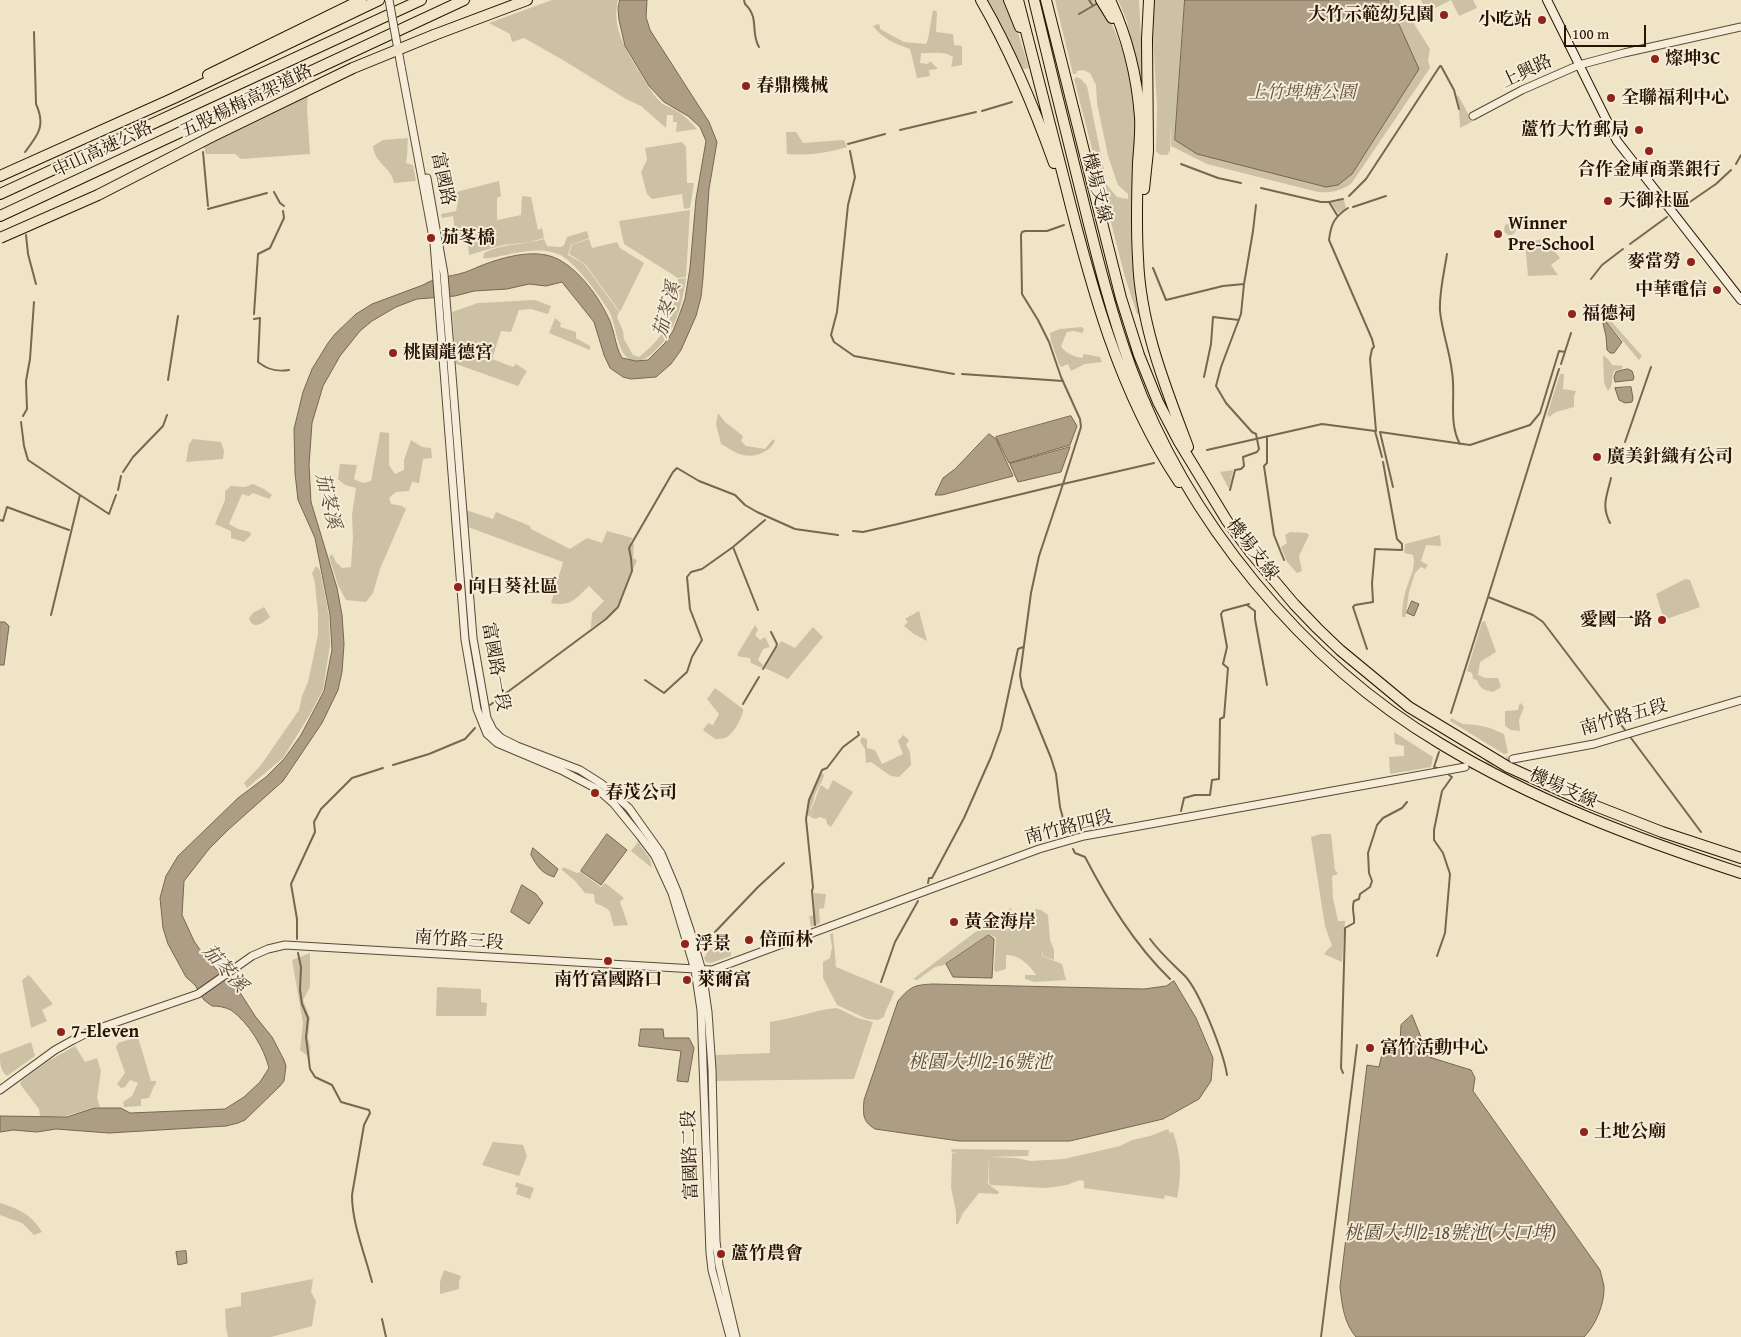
<!DOCTYPE html>
<meta charset="utf-8">
<style>
body{margin:0}
#map{position:relative;width:1741px;height:1337px;overflow:hidden;background:#efe4c6;font-family:"Gentium Book Plus",serif}
canvas{display:block}
.scale{position:absolute;left:1564px;top:25px;width:82px;height:22px;box-sizing:border-box;border:2px solid #291403;border-top:0;padding-left:6px;font-size:15px;line-height:18px;white-space:nowrap;color:#291403;-webkit-text-stroke:4px #f5edda;paint-order:stroke}
</style>
<div id="map">
<canvas width="1741" height="1337"></canvas>
<div class="scale">100 m</div>
</div>
<script>
const context = document.querySelector('canvas').getContext('2d');
context.lineJoin = 'round';
function fillPath(path, color) { context.fillStyle = color; context.fill(path, 'evenodd'); }
function trace(path, color, width, dash) { context.strokeStyle = color; context.lineWidth = width; context.lineCap = dash ? 'butt' : 'round'; context.setLineDash(dash || []); context.stroke(path); }
function label(font, color, halo, rows, align = 'center') {
  context.font = font + ' "Gentium Book Plus","Noto Serif TC",serif'; context.lineWidth = 4; context.setLineDash([]); context.textBaseline = 'middle'; context.strokeStyle = halo; context.fillStyle = color; for (const [text, x, y, turn = 0] of rows) {
    context.save(); context.translate(x, y); context.rotate((+turn || 0) * Math.PI / 180); context.textAlign = isNaN(turn) ? turn : align; if (halo) context.strokeText(text, 0, 0); context.fillText(text, 0, 0); context.restore();
  }
}
fillPath(new Path2D(`
 M552,0h66c-7,27 8,50 22,73 6,10 13,23 23,31 3,2 7,3 10,5 10,5 17,12 24,20l-21,3 1,-10h-4v-7h-6l-1,13 -25,-22 -15,-7 -63,-39 -39,-22 -12,4 -2,-8 -21,-11z
 M988,0h16l10,20 15,48 -6,1z
 M1055,0h42c26,35 39,88 39,131 -1,30 -5,61 -5,91 0,31 4,62 9,92h-3l-12,-37 -51,-198 3,-2 5,3 5,6 20,99 10,12 11,2v-5l-10,-9 -10,-29 -11,-53 -1,-18 -6,-12 -7,-3 -6,1 -1,3h-3z
 M1118,0h21l4,76 -5,1 -11,-56z
 M1154,0h245l31,49 -2,11 2,8 -79,116c-11,7 -20,9 -33,8l-111,-28 -36,-18v-24l-1,29 -3,4h-7l-4,-4 1,-45 -4,-70z
 M1421,0h30l-24,12z
 M1451,0h22l4,8 -18,8z
 M933,10l4,2 -1,20 17,2 1,11 8,1v19l-11,2 2,-10c-11,-7 -21,-3 -32,-4l-1,10 8,1 2,-3 8,8 -9,1 1,6 -13,2 -7,-29c-14,-5 -27,-10 -37,-23l5,-2 2,2v3l24,13 22,2 2,-5z
 M306,86l2,7 -1,15 3,46 -69,5 -6,-5h-29l-5,-18z
 M1458,95l14,26 -2,2 -10,5 -1,-19 -3,-10z
 M786,132h10l7,11 41,-3 3,7c-20,6 -39,9 -60,7z
 M408,138c-1,9 0,16 -2,25l7,2 3,16 -22,2c-3,-17 -19,-18 -21,-37l10,-6z
 M682,142l4,5 1,36h7l-4,25 -6,1 -2,-15 -30,5 -5,-5 -6,-22 6,-12 -2,-12z
 M499,181l2,15 -4,2v22l24,-5 1,-19 9,1 7,33 4,-2 2,10 -14,4 -27,3 -34,10 -2,-20 -11,2 -3,-21 -11,2 -1,-4 15,-3 2,-9 -2,-10z
 M1344,200l2,9 -8,4 -7,-10z
 M690,210l-4,67 -8,1 -54,-34 -5,-23z
 M1504 229a6 6 0 1 1 12 0a6 6 0 1 1-12 0Z
 M587,231l2,7 -18,7 -3,10 16,9 35,48 -2,5 6,14 1,8 9,16 6,2c6,-5 13,-11 18,-17 14,-16 18,-40 21,-61l8,-1c-4,27 -10,53 -30,72 -7,7 -16,14 -27,9 -12,-7 -13,-36 -20,-48 -9,-15 -32,-46 -47,-55 -16,-9 -39,-5 -56,-1 -7,1 -15,4 -23,3l1,-5c18,-10 41,-8 60,-14l3,7 14,1 3,-2 3,-8z
 M589,239l3,9 25,-6 3,6 24,15 -24,49 -35,-48 -16,-10 3,-9z
 M1544,239l16,19 -9,7 7,10 -30,1 -3,-34z
 M535,300l16,6 -3,8 -17,-5 -12,1 -8,22 -10,-1 -9,28 21,8 3,-3 11,7 -9,15 -62,-22 -4,-52 26,-9z
 M1603,312l39,44 -3,4 -40,-47z
 M555,318l6,5 -1,4 16,5v6l14,8v4l-41,-17z
 M1082,327l2,3 -2,3 -8,-2 -7,1 -6,14c4,7 13,11 21,12l2,-4 16,3 2,5 -17,2 -14,7 -3,-7 -7,3 -2,-3 -8,-23 -1,-8 10,-4z
 M1603,355l5,4 4,6 11,1 -1,3 -8,2c-3,7 0,14 -6,20l-4,-8z
 M1560,374h4l-1,15 13,2 -2,6v10l-18,5 -7,5 -2,-2z
 M718,413l7,9 18,14 -2,5 5,5 19,3 8,-10 2,2c-5,11 -21,17 -32,14 -7,-1 -16,-8 -22,-11l-5,-20z
 M380,432l9,1v32l6,9 9,-4v-10l7,-20 11,7 9,1 1,10 -9,1 -4,24 -7,-1 -3,9 -13,1 -7,6 2,6 11,2 4,3 -26,60 -7,24 -7,9 -20,-2 -8,-15 -9,-28 3,-3 4,8 6,6 9,-1 2,-30 -1,-22 4,-27 -11,-3 -7,-6 2,-15 17,1 -3,14 9,4 8,-2z
 M193,439l28,3 3,9 -1,8 -37,3 3,-18z
 M1233,470l-4,19 -9,-17z
 M253,484l11,5 8,6 -3,4 -16,-6 -4,3 -7,-2 -13,30 9,5 12,3 1,3 -7,7 -13,-4v-7l-16,-7 10,-24v-9l6,-5 14,1z
 M466,510l27,9 3,-7 34,14 1,3 39,20 17,-11 15,5 5,-12 26,7 -3,4 4,2 -1,14 4,2 -16,40 -8,13 -22,15 1,-15 12,-12 -15,-15c-13,13 -19,21 -38,17l12,-41 -95,-35z
 M1290,532l17,1 2,2 -10,21 3,15 -5,2 -10,-11 -6,-15 6,-4 -2,-8z
 M1440,535l1,11 -15,-1 -5,16 7,4 -3,4 -4,-2 -6,6 -6,19 -3,22 -1,3h-3c0,-8 1,-16 3,-24 3,-12 12,-26 8,-38l-9,-2 1,-9z
 M316,566l4,4 9,46 1,29 -7,45 -14,26 -26,42 -36,30 -3,-5 17,-18 38,-55 3,-14 6,-14 10,-47v-21l-3,-31 -3,-10z
 M1685,579l5,1 10,27 -36,13 -8,-26z
 M264,607l6,10c-7,6 -17,14 -21,1l4,-5z
 M919,611l8,30 -13,-7 -10,-8 4,-4 -3,-3z
 M1485,621l11,31 -16,10 -2,13 7,3h13l3,9 -8,5c-9,-2 -13,-3 -16,-12l-4,-1 -1,-6 -5,-2 15,-49z
 M755,625l3,5 -3,5 5,5 5,-3 5,10 -7,2 -5,11 5,5 -1,3 -11,-5 -1,-5 -9,-1 -4,-2z
 M813,627l10,10 -35,42 -23,-11 16,-27 14,7z
 M715,688l28,21c1,6 -10,25 -16,28 -4,2 -8,2 -12,2l-12,-9 5,-7 5,2 6,-11 -12,-15z
 M1521,703l3,4 -5,13 1,11 -9,-1 -6,-4v-15l13,-1 1,-5z
 M1451,718l12,6 14,1 13,3 14,6 4,19 -4,1 -54,-33z
 M1394,732l39,25 -2,10 -41,7 -1,-17 15,-1v-10l-9,-2z
 M903,735l6,5 -3,5 4,7 1,13 -12,12 -8,-1 -20,-14 -5,1 -1,-14 -5,-8 2,-4 5,2v9l8,2 7,14 21,-10 -5,-13z
 M821,772l3,3c-1,7 -7,13 -9,20 -2,5 -1,8 -4,12l1,5v-5c3,-4 5,-15 9,-22l7,5 5,-10 20,12 -22,35 -4,-3 -1,-5 -7,-2 -3,2 -6,-2 3,-4 -3,3 -4,-1 2,-15z
 M1321,834h10l4,36 3,4 -6,2 1,22 5,23h7l-3,41 -18,-8 5,-6 3,-2 -7,-20 -14,-89z
 M638,842l12,17 2,9 -21,-17z
 M563,867l14,6 4,-1 20,15 4,-4 19,15 -4,4 8,23 -14,1c-6,-17 0,-15 -19,-23l-1,-9 -9,-1 -10,-12 -13,-11z
 M814,893l12,1 -2,14 -5,1 1,14 -9,4 -2,-11 6,-1z
 M1011,908l1,8 -6,1 -1,10 3,7 -2,-7v-9l6,-1c8,6 15,5 24,4l-1,-12 6,1 7,5 2,25 4,10v10l-11,-4v-8l-1,8 20,8 4,16 -31,2 -10,-3v-4h11c-6,-10 -18,-21 -30,-20v14l-10,3 -2,-2 2,-32 -7,-4 -45,31 -9,2 -18,13 -4,-1 77,-58z
 M833,933l3,34 58,24c-1,7 -8,17 -10,26l-6,3 -11,-1 -30,-14 -14,-27v-16l7,-4 2,-11 -2,-13z
 M714,947h14l3,5v4l-20,7 -5,-1 -2,-4 4,-7z
 M310,953v34l-7,13 7,18 -2,20 2,8v12l-10,-8 3,-27 -11,-63z
 M29,975l24,29 -11,6 5,11 -16,7 -9,-48z
 M437,987l44,2v13l6,1 -1,13h-50z
 M837,1008l21,10 15,4 -19,57 -139,2v-26l55,-2v-31c23,-3 44,-12 67,-14z
 M138,1037l13,44h5v3l-2,2 -5,12 -8,1v7l-17,1 -1,-5 9,-6 6,-13 -8,-3 -5,7 -4,1 -4,-4 8,-11 -9,-26 2,-4z
 M31,1042l4,14 -28,20c-7,-5 -7,-14 -7,-22z
 M75,1046l10,16 12,-4 4,13 -4,27 3,9h-6l-28,9h-26l-1,-7 -19,-25 2,-4 25,-18z
 M1168,1129l2,4 3,-1c8,22 9,42 4,66l-12,-3 -1,4 -80,-11v-7l-4,-1 -13,5 -21,3 -55,-3 -2,-2 -1,-26v27l11,8 -1,2 -19,-1 -16,20 -5,11h-2v-13l-5,-23 1,-35 6,1 -6,-2 -1,-3 78,1 -1,6 -40,1 29,1 13,3 34,-2 56,-13 12,-6 18,-4z
 M493,1142l30,3 4,11 -8,20 -37,-11z
 M516,1182l18,6 -4,11 -14,-5 2,-6 -3,-1z
 M0,1203c19,6 31,11 42,29l-8,3 -12,-12 -22,-8z
 M444,1270l17,6 -2,6v7l-19,5v-12z
 M313,1279l-2,13 5,9 -4,25 -41,11h-43l-2,-9 -1,-19 16,-3v-13z`), '#cdc1a5');
const water = new Path2D(`
 M620,0h27l-1,17 4,13 59,92 8,20 -8,47 -6,89 -2,19 -5,19 -15,34 -10,14 -15,13 -25,2 -8,-2 -13,-9 -6,-13 -10,-33 -32,-40 -16,4 -17,-2 -22,5 -33,2 -19,5 -38,3 -21,8 -24,14 -12,10 -20,25 -17,30 -11,37 -3,42 2,37 26,86 5,27 2,29 -2,28 -4,18 -16,33 -39,58 -55,49 -19,19 -25,32 -2,34 12,26 11,16 12,13 15,10 23,36 17,21 12,23 2,6 -2,15 -4,5 -35,34 -7,3 -12,3 -117,7 -53,-4 -19,3 -24,-2 -13,2v-16l67,1 27,-9h27l9,5 95,-4 19,-12 16,-15 9,-14c-5,-20 -20,-45 -38,-58 -6,-3 -13,-4 -19,-4l-8,-6 -9,-15 -9,-8 -18,-33 -5,-16 -3,-30 6,-22 12,-20 60,-58 28,-21 18,-18 17,-24 23,-44 8,-41 -2,-35 -15,-77 -17,-38 -3,-27 -1,-44 9,-37 9,-23 16,-26 7,-9 21,-20 16,-10 51,-19c14,-9 32,-8 48,-15 22,-10 58,-22 82,-13 22,8 44,37 54,58 8,14 7,29 15,43l14,3 12,-1 17,-17 8,-12 6,-15 6,-17 5,-31 6,-69 10,-58 -6,-14 -12,-11 -24,-14 -15,-16 -24,-40 -6,-26 -1,-11z
 M1185,0h203l31,69 -67,105 -14,11 -12,2 -129,-33 -22,-14z
 M1603,318l19,24 -8,11h-4l-3,-3 -1,-14 -4,-17z
 M1628,369l4,2 2,6 -1,3 -18,2 -1,-5 2,-5z
 M1631,387l2,11 -1,4 -7,1 -6,-3 -4,-12z
 M1071,416l6,10 -7,19 -61,18 -13,-26z
 M989,434l7,5 17,37 -71,19h-7l8,-17 12,-9z
 M1070,447l-9,25 -43,10 -8,-18z
 M1412,601l7,3 -5,12 -7,-3z
 M0,622h5l4,4 -5,39h-4z
 M607,834l20,16 -26,35 -20,-14z
 M533,848l25,21 -4,8c-13,-4 -17,-11 -23,-22z
 M522,885l14,9 7,9 -14,21 -18,-12z
 M989,935l5,4 -2,39 -39,-1 -7,-13z
 M1174,981l22,37 17,40 -2,23 -12,18 -36,20 -93,22h-111l-84,-12c-13,-8 -12,-15 -11,-29l34,-99c13,-15 16,-16 35,-17l211,5 22,-3z
 M1412,1015l17,42 42,13 4,8 -2,13 127,179c1,5 3,11 4,16 1,17 -8,39 -20,51h-228c-12,-14 -14,-32 -16,-50l27,-222 12,2 5,-22 16,-1 1,-19z
 M641,1029h22l1,9h25l5,10 -6,34 -11,-1 4,-30 -42,-5z
 M186,1251l1,12 -9,2 -2,-13z`);
fillPath(water, '#ac9d84');
trace(water, '#786650', 1);
trace(new Path2D(`
 M744,0l1,4c15,14 5,28 14,43
 M1089,0l4,6
 M1079,14l19,-11
 M982,111l30,-9
 M900,130l76,-18
 M848,144l37,-10
 M850,151l5,26 -7,28 -11,107 -6,23 3,7 20,14 100,18
 M25,152c13,-17 21,-26 11,-48l-2,-72
 M203,152l5,54
 M1181,164l37,14 23,5
 M1736,164l5,-9
 M1261,188l60,14h8
 M274,192l6,11 4,3
 M1349,196l17,-17 74,-113h1l13,24 5,19
 M1353,207l33,-11
 M1348,208c-14,9 -17,16 -19,32l43,99 2,8 -2,2 -2,10 6,72
 M1681,208l35,-24 15,-14
 M208,209l59,-16
 M1337,215l-8,-13 14,-3
 M26,235l2,19 8,30
 M1630,244l37,-27
 M1447,254c-3,19 -8,39 -7,57 2,21 10,41 12,61 4,23 -4,51 8,72
 M1153,268l13,32 57,-14 21,-2
 M1591,279l11,-14 21,-16
 M254,314l4,-60 12,-6 14,-30 -1,-7
 M254,319l6,-1 -2,44c10,8 19,10 31,8
 M1561,364l10,-31
 M962,374l101,7
 M1204,377l7,-33 2,-27 26,3
 M168,380l10,-64
 M23,416l4,-7 -1,-28 4,-22 4,-57
 M21,422l3,24 4,14 52,35 -29,120
 M1267,436v27l-3,3 10,69 10,25
 M1625,442l26,-75
 M1207,450l115,-26 53,7 7,26
 M123,472l10,-15 30,-31 4,-11
 M1393,487l-13,-55 90,13 60,-20 10,-12 19,-62 6,1
 M118,490l3,-14
 M1230,490l5,-20 6,-1 3,-3 -1,-9 14,-5 2,-3 -3,-15 -4,-2 -26,-29 -10,-17 5,-19 20,-53 3,-30 9,-53 3,-26
 M80,495l29,19 7,-19
 M0,520l3,1 4,-14 62,23
 M1610,523c-9,-18 -3,-27 1,-45
 M853,531l10,1 35,-8 165,-40 18,-57 -1,-8 -19,-42 -12,-35 -11,-22 -16,-26 -1,-59 1,-3 3,-1h22l17,-6
 M1488,597l71,-228
 M1247,605l8,6v8l12,66
 M758,610l-25,-63 32,-27
 M1367,649l-14,-42 2,-2 18,-3 -1,-19 3,-34 27,1v-6l-5,-5 -14,-77
 M763,669l13,-22 1,-3 -6,-12
 M645,680l19,13 23,-21 5,-15 10,-17 -12,-31 -3,-32 4,-5 11,-3 31,-22
 M743,704l16,-27
 M490,705l116,-86 12,-12 14,-36 -1,-13 -2,-10 44,-76 4,-4 22,13 36,14 10,10 12,7 38,17 43,6
 M1451,713l37,-116 45,18 10,7 82,108
 M1631,738l70,94
 M393,765l36,-11 36,-15 10,-11
 M1437,768l-3,-1 5,-15
 M1181,811l3,-13 11,-3h15l2,-15 7,-1 1,-60 4,-2 4,-49 -5,-4 4,-17 -6,-33 2,-3 26,-7
 M1067,833l-7,-26 -4,-33 -5,-16 -29,-71 -2,-12 11,-82 8,-37 24,-72 91,-21
 M1073,849l2,4 10,4c23,44 49,87 85,122
 M928,883l1,-5h3l32,-60 27,-61 10,-28 17,-80 5,-2
 M815,925l-3,-34 1,-4 -7,-68 3,-19 13,-30 5,-2 16,-21 16,-12 -1,-3
 M715,932l43,-45 26,-24
 M297,939v-20l-6,-35 24,-52 -1,-10 7,-13 31,-31 31,-10
 M1150,939c12,16 22,24 35,37 15,16 39,78 42,99
 M298,953l3,14 -1,23 2,14 6,14 -2,19 4,32 5,8 17,8 9,17 28,8 1,3 -6,12 -12,70c0,29 13,59 20,87
 M1437,956l8,-23 5,-59 -7,-21 -9,-13v-10l8,-39 10,-14 -3,-2
 M881,982l14,-40 23,-41
 M1343,1073l-2,-5 4,-137v-3l9,-5c1,-7 -3,-15 0,-22l5,-2 1,-5 10,-7 2,-6 -3,-8 -1,-20 9,-28 6,-7 19,-10 5,-6
 M382,1319l4,18
 M1321,1337l36,-292`), '#786650', 2);
trace(new Path2D(`
 M1465,767l48,-8`), '#d1c5a9', 7, [7, 3.5]);
const tertiary = new Path2D(`
 M401,66l33,177 31,397 12,69 10,25 10,9 64,27 36,19 17,15 26,32 15,20 17,37 23,77 6,40 9,243 2,17 18,67
 M1473,116l49,-26 57,-25 45,-12 117,-26
 M427,178l17,96 29,364 14,80 6,12 8,8 16,8 63,24 22,14 27,24 32,45 16,38 13,39 12,41 6,41 4,57 4,172 3,24 17,72
 M1513,759l81,-15 147,-44
 M0,1090l55,-40 18,-10 18,-9 107,-37 54,-38 16,-7 17,-4 427,25 327,-121 45,-13 381,-69`);
const secondary = new Path2D(`
 M1547,0l70,141 124,159`);
const motorway = new Path2D(`
 M981,0c30,52 53,107 73,163
 M1009,0l11,27
 M1018,0c16,61 31,122 47,183 26,104 54,209 114,299
 M1034,0c16,67 32,133 49,200 14,57 28,113 48,168 55,152 172,294 310,376 94,57 196,95 300,129
 M1046,0l75,298 18,57 19,47 21,40 48,79 24,32 43,51 23,24 23,22 69,57 99,60 80,36 74,29 79,26
 M1101,0l11,18
 M1110,0c17,36 27,77 30,117 1,15 -1,31 -2,46 -1,31 -2,63 0,95 2,66 27,128 50,189
 M434,35l93,-35
 M208,75l153,-75
 M0,176l174,-78 205,-98
 M1144,189l4,-38 -1,-112 2,-39
 M0,194l421,-194
 M0,216l464,-216`);
trace(tertiary, '#5a4834', 9);
trace(secondary, '#291403', 10);
trace(motorway, '#291403', 12);
trace(tertiary, '#f5edda', 7);
trace(secondary, '#f5edda', 8);
trace(motorway, '#efe4c6', 10);
const tertiaryBridge = new Path2D(`
 M389,0l12,66`);
const motorwayBridge = new Path2D(`
 M0,238l98,-43 115,-59 140,-68 81,-33`);
trace(tertiaryBridge, '#5a4834', 9, []);
trace(motorwayBridge, '#291403', 12, []);
trace(tertiaryBridge, '#f5edda', 7);
trace(motorwayBridge, '#efe4c6', 10);
for (const [x, y, r, color] of [
 [1444,15,5,"#8f2418"],
 [1542,20,5,"#8f2418"],
 [1655,59,5,"#8f2418"],
 [746,86,5,"#8f2418"],
 [1611,98,5,"#8f2418"],
 [1639,130,5,"#8f2418"],
 [1649,151,5,"#8f2418"],
 [1608,201,5,"#8f2418"],
 [1498,234,5,"#8f2418"],
 [431,238,5,"#8f2418"],
 [1691,262,5,"#8f2418"],
 [1717,290,5,"#8f2418"],
 [1572,314,5,"#8f2418"],
 [393,353,5,"#8f2418"],
 [1597,457,5,"#8f2418"],
 [458,587,5,"#8f2418"],
 [1662,620,5,"#8f2418"],
 [595,793,5,"#8f2418"],
 [954,922,5,"#8f2418"],
 [749,940,5,"#8f2418"],
 [685,944,5,"#8f2418"],
 [608,961,5,"#8f2418"],
 [687,980,5,"#8f2418"],
 [61,1032,5,"#8f2418"],
 [1370,1048,5,"#8f2418"],
 [1584,1132,5,"#8f2418"],
 [721,1254,5,"#8f2418"]
]) { const dot = new Path2D(); dot.arc(x, y, r, 0, 2 * Math.PI); context.fillStyle = color; context.fill(dot); trace(dot, '#f5edda', 2); }
label('bold 18px', '#291403', '#f5edda', [
 ["大竹示範幼兒園",1434,15,"right"],
 ["小吃站",1532,20,"right"],
 ["燦坤3C",1665,59],
 ["春鼎機械",756,86],
 ["全聯福利中心",1621,98],
 ["蘆竹大竹郵局",1629,130,"right"],
 ["合作金庫商業銀行",1649,170,"center"],
 ["天御社區",1618,201],
 ["Winner",1508,224],
 ["Pre-School",1508,245],
 ["茄苳橋",441,238],
 ["麥當勞",1681,262,"right"],
 ["中華電信",1707,290,"right"],
 ["福德祠",1582,314],
 ["桃園龍德宮",403,353],
 ["廣美針織有公司",1607,457],
 ["向日葵社區",468,587],
 ["愛國一路",1652,620,"right"],
 ["春茂公司",605,793],
 ["黃金海岸",964,922],
 ["倍而林",759,940],
 ["浮景",695,944],
 ["南竹富國路口",608,980,"center"],
 ["萊爾富",697,980],
 ["7-Eleven",71,1032],
 ["富竹活動中心",1380,1048],
 ["土地公廟",1594,1132],
 ["蘆竹農會",731,1254]
], 'left');
label('18px', '#291403', '#f5edda', [
 ["上興路",1527,72,-25],
 ["五股楊梅高架道路",247,102,-26],
 ["中山高速公路",103,150,-25],
 ["富國路",442,179,78],
 ["機場支線",1096,188,76],
 ["機場支線",1252,550,52],
 ["富國路一段",495,667,80],
 ["南竹路五段",1624,718,-16],
 ["機場支線",1563,789,24],
 ["南竹路四段",1069,828,-14],
 ["南竹路三段",459,941,4],
 ["富國路二段",691,1155,-92]
]);
label('italic 18px', '#62513c', '#f5edda', [
 ["上竹埤塘公園",1302,93]
]);
label('italic 19px', '#5d4b37', '#f5edda', [
 ["茄苳溪",668,310,-75],
 ["茄苳溪",327,501,77],
 ["茄苳溪",224,969,48],
 ["桃園大圳2-16號池",980,1063],
 ["桃園大圳2-18號池(大口埤)",1450,1234]
]);
</script>
